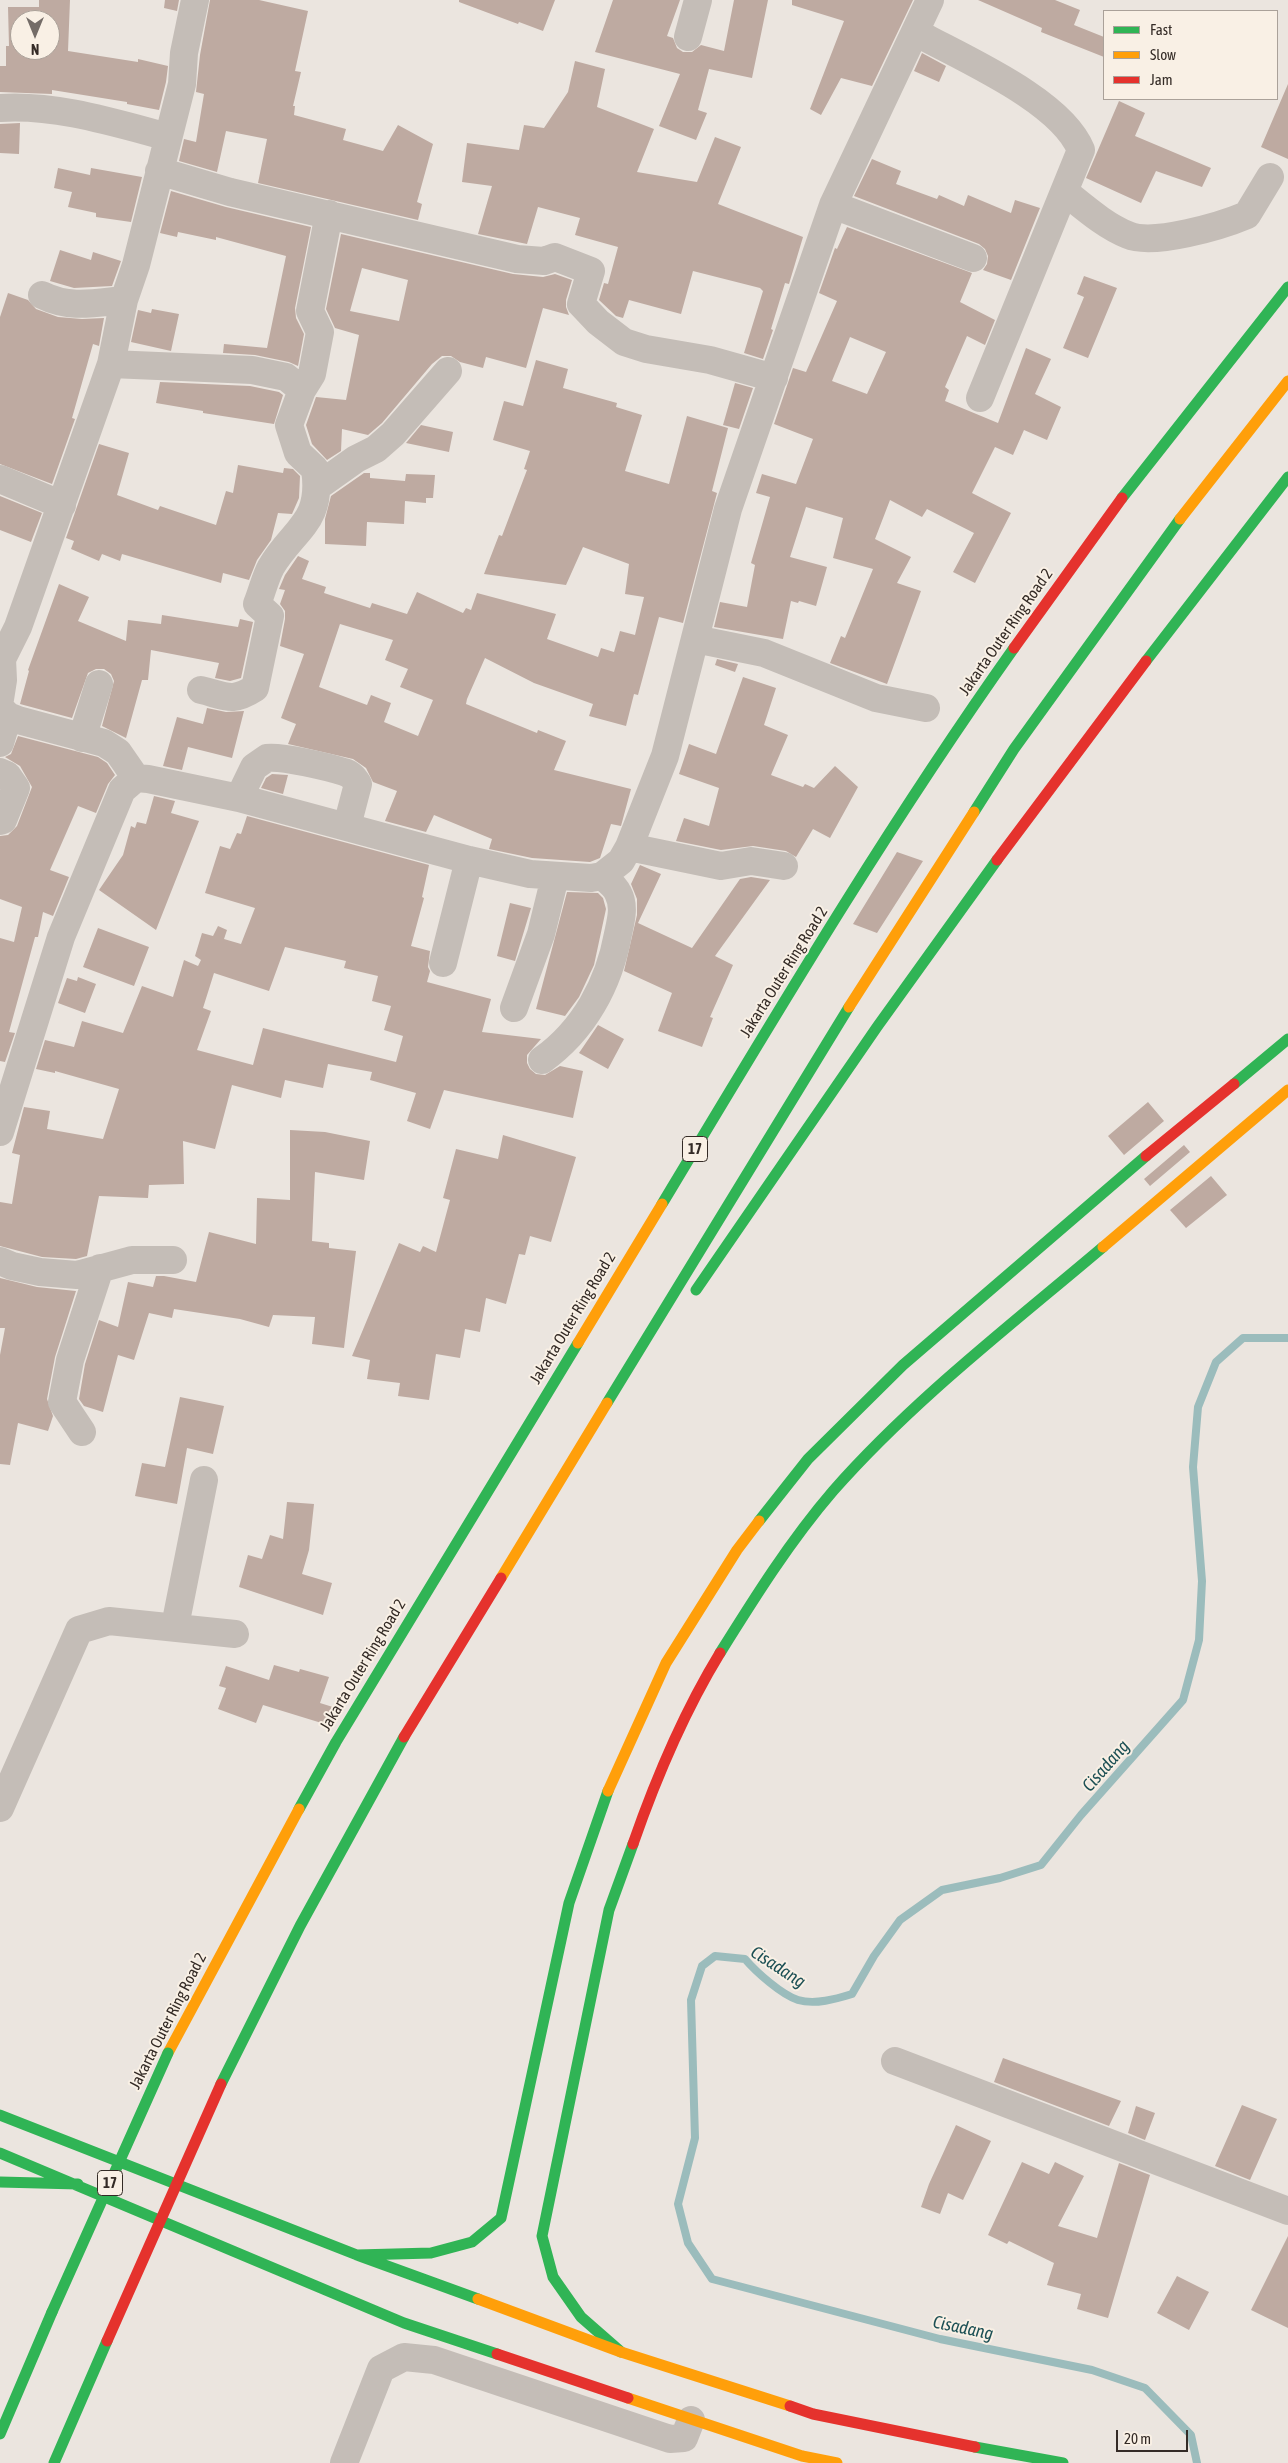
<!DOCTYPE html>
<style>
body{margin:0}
#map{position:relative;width:1288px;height:2463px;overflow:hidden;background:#ebe5df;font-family:"Asap Condensed",sans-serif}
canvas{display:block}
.legend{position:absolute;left:1103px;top:10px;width:175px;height:90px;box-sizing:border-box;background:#f9f0e5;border:1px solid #aaa199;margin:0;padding:6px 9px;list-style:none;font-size:15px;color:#342b26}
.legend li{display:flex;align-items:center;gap:10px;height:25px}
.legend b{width:25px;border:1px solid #aaa199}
.north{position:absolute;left:10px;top:10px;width:50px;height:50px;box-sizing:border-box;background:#f9f0e5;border:1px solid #aaa199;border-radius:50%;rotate:180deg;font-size:14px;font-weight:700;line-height:20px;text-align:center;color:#342b26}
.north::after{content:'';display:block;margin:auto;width:18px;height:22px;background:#746c67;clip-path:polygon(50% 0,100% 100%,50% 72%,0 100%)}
.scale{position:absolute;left:1116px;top:2430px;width:72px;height:22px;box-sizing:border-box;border:2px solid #342b26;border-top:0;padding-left:6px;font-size:15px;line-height:18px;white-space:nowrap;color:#342b26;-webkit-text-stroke:4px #f9f0e5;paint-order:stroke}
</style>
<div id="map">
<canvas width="1288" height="2463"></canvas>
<ul class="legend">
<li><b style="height:6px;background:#30b455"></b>Fast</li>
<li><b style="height:6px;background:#ff9f0a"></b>Slow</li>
<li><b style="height:6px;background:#e5322d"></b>Jam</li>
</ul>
<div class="north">N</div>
<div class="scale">20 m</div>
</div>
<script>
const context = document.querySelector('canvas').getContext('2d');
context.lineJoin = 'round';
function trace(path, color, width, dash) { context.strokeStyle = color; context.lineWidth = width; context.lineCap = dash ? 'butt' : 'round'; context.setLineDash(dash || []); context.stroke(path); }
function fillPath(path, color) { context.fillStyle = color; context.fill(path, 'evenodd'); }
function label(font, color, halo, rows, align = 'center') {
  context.font = font + ' "Asap Condensed",sans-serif'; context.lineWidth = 4; context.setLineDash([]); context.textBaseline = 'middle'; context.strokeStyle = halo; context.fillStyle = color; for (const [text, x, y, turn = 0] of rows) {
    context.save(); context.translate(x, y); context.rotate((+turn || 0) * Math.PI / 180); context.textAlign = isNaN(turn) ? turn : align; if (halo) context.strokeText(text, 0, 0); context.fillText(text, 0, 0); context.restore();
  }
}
trace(new Path2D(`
 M1197,2463l-6,-28 -46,-47 -53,-18 -152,-31 -228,-60 -24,-36 -10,-39 17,-66 -4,-138 11,-34 13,-10 30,3c11,13 37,36 53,41 17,5 38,-1 54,-6l22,-38 26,-36 42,-30 58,-12 41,-13 40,-50 102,-115 16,-60 3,-59 -9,-114 5,-60 18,-45 27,-24h45`), '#9bbcbc', 8);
fillPath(new Path2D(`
 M39,0h31l-2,51 70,11v-3l30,7 -2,16 -7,28 -32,-6v-2l-75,-12v4l-52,-2v-26h6v-20h3l-1,-39h31zM20,20h30v30h-30z
 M165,0h14l-2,11 -13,-3z
 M210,0h49l49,11 -13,60 6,1 -8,34h2l-1,9 52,14 -3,11 40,11 15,-26 35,19 -16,58 5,2 -4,16 -160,-37 9,-44 -41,-8 -9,41 -38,-11 5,-22 12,3 8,-48 -8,-2 4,-37z
 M459,0h96l-12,31 -24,-9 -1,2 -59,-22z
 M613,0h67l-13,36 6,2 4,10 6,4h9l9,-7 23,6 10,-51h34l-16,78 -43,-9 -11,41 9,3 -11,27 -37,-14 21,-52 -85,-22z
 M792,0h121l-41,86 -31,-8 -20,37 -11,-6 34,-88 -52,-16z
 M978,0h77l25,10 -6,15 30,12v20l-63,-25 1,-4z
 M922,53l24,13 -7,16 -25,-11z
 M575,61l30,8 -8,38 57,22 -17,43 60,10 18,-45 26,10 -23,57 85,33 -14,47 -4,-1 -14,46 2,1 -10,29 -19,-6 19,-62 -3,-3 -67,-17 -12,43 -52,-14 -6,18 -7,-2 -17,-16 5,-17 4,1 10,-37 -43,-12 5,-17 -42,-11 -11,37 -49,-10 14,-48 -30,-4 5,-39 52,7 5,-25 20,3 24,-36z
 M1288,84v75l-27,-12z
 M1119,101l26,12 -10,23 76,32 -9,19 -46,-16 -15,32 -55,-25z
 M20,123l-1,31 -19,-1v-29z
 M872,159l29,12 -5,13 41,15 2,-4 25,11 4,-11 43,18 4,-13 25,8 -29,72 -28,-10 4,-6 1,-8 -3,-7 -6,-5 -125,-48z
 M58,168l32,7 1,-7 51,9 -11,45 -35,-5v-4l-28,-6 4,-15 -18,-4z
 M171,191l55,16 85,20 -16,81 1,10 8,16 -6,32 -9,-4 -34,-7 -32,-2 1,-9 43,4 19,-92 -70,-19v3l-38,-8 -1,5 -17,-4z
 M847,227l125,46 -12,29 35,18 -10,25 -18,-9 -22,51 4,3 -4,11 53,22 28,-75 25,11 -16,35 26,13 -14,33 -23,-10 -11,25 -18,-8 -23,46 39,20 -36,70 -22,-11 21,-39 -47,-24 -5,8 -32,-17 -15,39 36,18 -14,26 24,8 -34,93 -57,-21 11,-27 4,2 28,-69 -40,-11 10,-40 -37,-11 -16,50 37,10 -11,39 -17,-5 -1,2 -7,-2 -8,38 -69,-12 6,-25 27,5 8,-42 -4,-2 19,-66 -14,-4 6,-19 34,10 17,-45 -39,-15 19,-56 13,4 31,-71 -18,-8 16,-45 2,1zM850,337l36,15 -19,42 -35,-13z
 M341,234l172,40 30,3 12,-3 17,6 -6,20v7l3,8 -26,-7 -17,60 -40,-11 -3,11 -23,-6 -9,-6h-9l-10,8 -50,59 -14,12 -26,-6 -1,22 -14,9 -15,-16 -6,-19 10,-28 30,3 13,-65 -24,-7 -9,-19zM362,268l46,12 -9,41 -49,-10z
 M60,250l31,10 2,-8 28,9 -9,25 -38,2 -24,-7z
 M1084,276l33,12 -29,70 -25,-10 21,-51 -7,-3z
 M8,293l20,7 8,9 22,8 24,2 22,-1 -5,28 -6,-2 -21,74 3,1 -23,65 -52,-20v-147z
 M152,309l27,5 -8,37 -40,-9 7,-32 13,3z
 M536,360l32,9 -5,19 54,15 -1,4 26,8 -17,56 44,13 18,-68 41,12 -16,63 5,2 -34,130 -24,-6 -21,78 -4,-1 -8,32 -37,-10 4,-12 -59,-21 -49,-25 -18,41 -1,5 71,29 1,-3 28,11 -12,29 77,19 -10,37 -10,-2 -11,34 -10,4 -58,-4 -43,-9 3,-10 -58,-24 -8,17 -41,-11 12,-30 -24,-9 -7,-14 -13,-9 -65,-15 8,-20 -15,-6 23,-64 -24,-8 5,-27v-8l-5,-7 5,-14 -6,-1 6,-14 13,-19 11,5 -7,18 24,8 -2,6 46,15 2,-5 35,11 10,-22 46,21 3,-5 5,2 6,-17 79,21 -9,25 51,18 3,-9 13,4 6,-21 15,4 9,-38 -19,-3 4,-30 -46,-17 -17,38 -82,-11 15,-39 3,1 25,-66 -3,-1 6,-18 -37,-11 11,-39 19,5zM340,624l53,16 -8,20 23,9 -8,18 33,13 -15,36 -34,-14 7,-19 -20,-8 -4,10 -48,-18z
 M160,382l90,4 29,6 4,3 -9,29 -71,-11v-2l-47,-8z
 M735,383l18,5 -14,41 -16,-4z
 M421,425l32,7 -4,20 -43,-9z
 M99,444l30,9 -12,42 41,15 2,-4 56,19 10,-34 7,2 5,-28 45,8 1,-5 9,1 7,7 -1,22 -7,16 -14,-1 -7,27 -14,20 -8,20 -26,-7 -2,10 -99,-29 -2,7 -18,-7 -3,7 -28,-12 3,-8 -8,-3z
 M364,473h6v5l35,3 1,-7 29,1 -2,23h-7v5l-21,-2 -1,23 -37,-2 -1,24 -41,-2v-25l6,-23z
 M0,496l42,17 -11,29 -31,-12z
 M59,584l30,13 -11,24 48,20 2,-21 33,4 1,-9 76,12 2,-8 13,3 -12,56 -11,3 -15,-3 4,-15 -68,-13 -3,30h-6l-16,58 -24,-12 12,-45 -3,-7 -7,-5h-8l-8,4 -16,45 -52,-14 9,-33 -1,-1z
 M717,659l21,5 -3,8 -20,-7z
 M743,677l33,11 -12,37 24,10 -17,40 32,12 2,-3 9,4 21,-22 23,21 -28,51 -17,-9 -17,28 -10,-6 -33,-5 -32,4 -45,-9 8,-23 25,8 10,-38 -40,-14 10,-30 27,10z
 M207,708l19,4 18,-1 -12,47 -44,-11 -6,23 -19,-4 14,-49 26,7z
 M18,736l80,21 9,6 8,12 -7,9 -12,29 -18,-7 -28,64 19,7 -16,39 -10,-4 -5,25h-3l-26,95 6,1 -10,29 -5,-1v-123l14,4 8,-35 -22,-8v-63l8,-1 9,-9 15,-39 -12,-21 -15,-9 6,-3z
 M272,774l16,1 -5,19 -22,-6 5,-10z
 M154,796l21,5 -4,12 28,8 -43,109 -57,-40 24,-35 8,-29 4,2 2,-6 9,2z
 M247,816l182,49 -7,32 2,1 -13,48 19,5 -2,16 2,4 -3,11 64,17 -9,33 59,7 -14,16v8l3,6 6,5 9,1 15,-9 23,5 -10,47 -129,-28 -14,39 -23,-8 9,-28 -46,-13 2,-8 -44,-8 -5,24 -38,-8 -4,18 -49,-13 -17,64 -32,-8 1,43 -35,1 -1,13 -49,-2 -12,60 -11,3 -34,-2 -42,-11v-44l12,2 8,-49 -8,-2 12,-46 26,4 -3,18 56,10 16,-50 -64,-18v2l-19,-4 9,-29 29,7 8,-26 41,12 19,-47 31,11 11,-37 14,6 3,-6 -6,-4 7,-23 11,3 5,-10 9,4 -3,9 17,5 14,-36 -50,-15 15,-47 10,3 7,-16 4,1zM285,947l61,14 -2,7 34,8 -6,25 19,5 -7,24 19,6 -7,26 -133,-34 -10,37 -56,-15 14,-39 -8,-3 11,-35 55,18z
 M897,852l26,9 -46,72 -24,-9z
 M640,865l21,9 -23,49 54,25 48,-69 11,-2 19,3 -55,76 18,9 -23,52 3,1 -11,29 -44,-16 14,-38 -48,-22 13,-56v-16l-6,-15z
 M567,892l31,1 5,5 3,11 -12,56 -15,32 -14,19 -29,-7z
 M510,903l21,5 -16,53 -18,-5z
 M98,928l51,19 -15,39 -51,-19z
 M78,977l18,7 -11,29 -27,-10 9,-25 10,3z
 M598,1025l26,14 -16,30 -29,-16z
 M1148,1102l16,19 -40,34 -16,-19z
 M290,1130l35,2 45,9 -6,39 -49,-8 -3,69 17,2v5l27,3 -12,97 -32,-4 3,-27 -42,-2 -4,12 -29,-8 -66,-10 -2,9 -23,-5 -15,47 -16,-5 -15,57 -19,-6 -5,-7 6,-35 14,-44 19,7 10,-45 25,5 3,-11h8l32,6 13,-50 47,12 1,-46 33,2z
 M503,1135l73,22 -25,85 -21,-6 -5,19 -6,-1 -13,50 -20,-6 -6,34 -15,-3 -5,29 -24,-4 -7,46 -31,-4 2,-13 -33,-4 3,-19 -18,-4 47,-113 21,9 3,-6 13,6 14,-52 -7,-2 13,-49 42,10z
 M1184,1145l6,7 -40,34 -6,-7z
 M1211,1176l16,19 -41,33 -16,-18z
 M0,1278l37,9 39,4 -21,66 -8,42 6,17 -5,15 -30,-8 -8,42 -10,-1v-109l5,-27h-5z
 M180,1397l44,9 -11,48 -26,-6 -10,56 -42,-8 7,-33 23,4z
 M287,1502l27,2 -5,46 -7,24 30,9 -9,32 -84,-28 9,-32 14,4 8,-24 13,4z
 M274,1665l25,7 1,-3 29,8 -9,26 16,5 -8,17 -65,-20 -7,18 -38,-14 8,-21 -7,-2 7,-20 43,14z
 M1003,2058l118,43 -12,25 -115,-44z
 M1242,2105l35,14 -27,61 -35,-14z
 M1136,2106l19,7 -10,27 -17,-7z
 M956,2125l35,16 -28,59 -15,-7 -8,21 -19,-7 8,-23z
 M1022,2162l27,12 6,-12 29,14 -26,50 39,12 22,-75 31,12 -42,143 -31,-9 4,-15 -34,-9 7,-22 -45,-22 -2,3 -19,-9z
 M1288,2236v92l-37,-18z
 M1177,2276l32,16 -20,38 -32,-17z`), '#beaaa1');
trace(new Path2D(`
 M915,32c47,26 146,68 166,118l-101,248
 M688,37l10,-37
 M0,108c55,-4 115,15 168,29
 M159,171l71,21 287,67 27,2 11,-4 36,14 -10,33 17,18 26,20 22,7 64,11 64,18
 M1065,192c19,15 40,34 63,43 25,11 93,-9 119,-20l23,-38
 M833,205l140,53
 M42,295c28,14 52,8 82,5
 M111,364l141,6 34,7 16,13 -13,35 9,28 17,16c8,54 -21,59 -44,98 -6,11 -9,25 -14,37l13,12 -15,72c-23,15 -29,8 -54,2
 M302,390l10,-16 8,-42 -10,-21 19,-97
 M0,479l62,26
 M318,486l38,-27 20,-10 17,-15 55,-63
 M695,639l69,14 112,45 50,10
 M0,699l3,-19 -1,-21 16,-32 93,-263 13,-64 12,-35 46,-181 2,-31 11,-53
 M0,708l8,8 10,4 86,23 14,9 18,26
 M82,738l17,-54
 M0,743l8,-27
 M0,772l7,3 9,13 -13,32 -3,1
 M239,798l15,-31 13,-9c15,-2 61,9 77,14 7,2 10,6 14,12l-11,42
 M629,847l92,19 30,-5 33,5
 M443,963l26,-103
 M514,1008l27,-74 14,-57
 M542,1060c42,-30 67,-76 76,-126 3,-14 7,-28 0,-41 -3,-7 -10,-12 -16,-17
 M0,1132l61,-195 61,-147 14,-12 12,1 91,19 230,62 61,14 61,4 11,-2 19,-15 8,-14 36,-91 63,-247 105,-304 97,-205
 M0,1261l12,5 28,6 37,3 55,-15h41
 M82,1432l-20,-30 8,-42 30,-92
 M175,1626l29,-146
 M0,1808l79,-178 30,-9 126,13
 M895,2061l393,150
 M344,2463l37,-94 23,-12 30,3 236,79 14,-1 7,-18`), '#c4bdb7', 28);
trace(new Path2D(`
 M1122,498l166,-211
 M1146,661l142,-184
 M974,812l40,-63 166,-230
 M1234,1084l54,-45
 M662,1204c113,-188 225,-377 352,-556
 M696,1290l181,-263 120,-167
 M607,1403l242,-396
 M759,1521l49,-62 95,-94 243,-209
 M720,1653c35,-56 70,-112 113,-162 80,-91 178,-166 270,-244
 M299,1809l37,-67 242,-399
 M221,2084l79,-158 104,-189
 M0,2115l357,140 121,44
 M0,2153l404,170 93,31
 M0,2182l78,2
 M357,2255l74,-2 41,-11 29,-24 68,-315 39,-112
 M621,2352l-40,-35 -28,-40 -11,-41 67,-326 24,-66
 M0,2434l52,-122
 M975,2447l88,16
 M54,2463l53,-122`), '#30b455', 11);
trace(new Path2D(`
 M1180,519l108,-138
 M849,1007l125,-195
 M1103,1247l185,-157
 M578,1343l84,-139
 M501,1578l106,-175
 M608,1791l58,-128 71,-113 22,-29
 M168,2053l131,-244
 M478,2299l143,53 169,54
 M628,2398l174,58 35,7`), '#ff9f0a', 11);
trace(new Path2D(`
 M1014,648l108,-150
 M997,860l149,-199
 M1146,1156l88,-72
 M404,1737l97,-159
 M633,1844c23,-66 51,-132 87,-191
 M497,2354l131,44
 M790,2406l23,8 162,33`), '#e5322d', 11);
trace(new Path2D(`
 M52,2312l116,-259`), '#30b455', 11);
trace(new Path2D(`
 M107,2341l114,-257`), '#e5322d', 11);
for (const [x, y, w] of [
 [695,1149,25],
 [110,2183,25]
]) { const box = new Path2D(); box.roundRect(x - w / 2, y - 12.5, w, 25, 4); context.fillStyle = '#f9f0e5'; context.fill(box); trace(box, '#342b26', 1); }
label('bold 15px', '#342b26', null, [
 ["17",695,1149],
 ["17",110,2183]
]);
label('16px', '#342b26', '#f9f0e5', [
 ["Jakarta Outer Ring Road 2",1006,632,-55],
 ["Jakarta Outer Ring Road 2",784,972,-58],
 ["Jakarta Outer Ring Road 2",573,1318,-59],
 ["Jakarta Outer Ring Road 2",363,1665,-59],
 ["Jakarta Outer Ring Road 2",168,2021,-63]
]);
label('italic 18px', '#1d5055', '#f9f0e5', [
 ["Cisadang",1106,1766,-49],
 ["Cisadang",778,1967,33],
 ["Cisadang",963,2328,12]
]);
</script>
